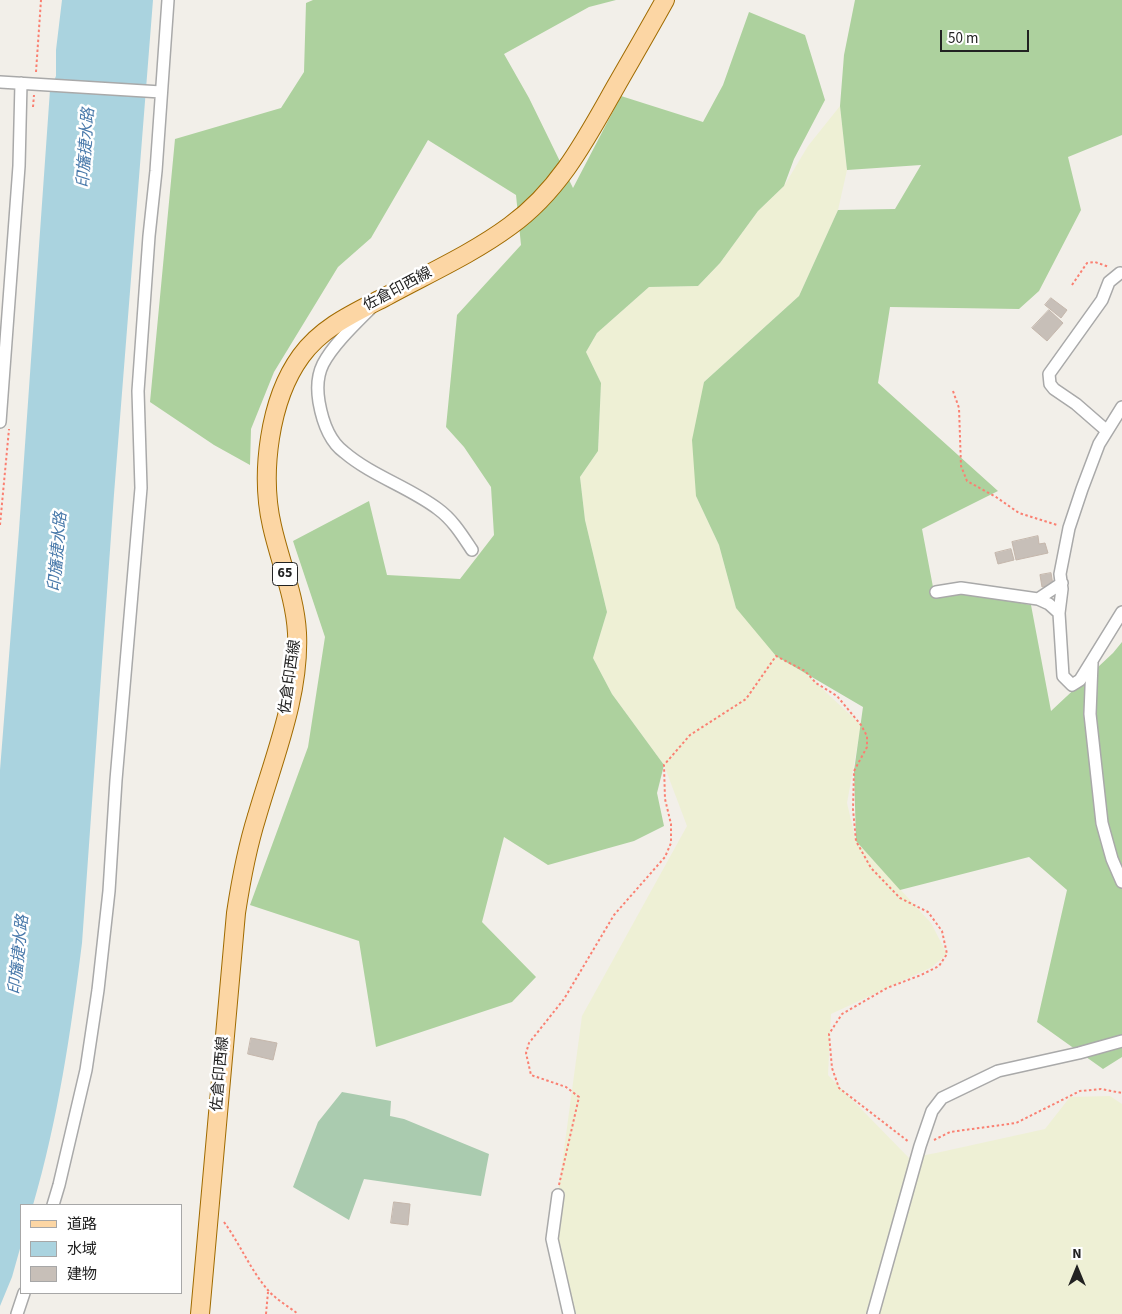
<!DOCTYPE html>
<meta charset="utf-8">
<style>
body{margin:0}
#map{position:relative;width:1122px;height:1314px;overflow:hidden;background:#f2efe9;font-family:"Source Sans 3","Noto Sans JP",sans-serif}
canvas{display:block}
.legend{position:absolute;left:20px;top:1204px;width:162px;height:90px;box-sizing:border-box;background:#fff;border:1px solid #a7a7a7;margin:0;padding:6px 9px;list-style:none;font-size:15px;color:#222}
.legend li{display:flex;align-items:center;gap:10px;height:25px}
.legend b{width:25px;border:1px solid #a7a7a7}
.north{position:absolute;left:1052px;top:1244px;width:50px;height:50px;-webkit-text-stroke:4px #fff;paint-order:stroke;rotate:0deg;font-size:14px;font-weight:700;line-height:20px;text-align:center;color:#222}
.north::after{content:'';display:block;margin:auto;width:18px;height:22px;background:#222;clip-path:polygon(50% 0,100% 100%,50% 72%,0 100%)}
.scale{position:absolute;left:940px;top:30px;width:89px;height:22px;box-sizing:border-box;border:2px solid #222;border-top:0;padding-left:6px;font-size:15px;line-height:18px;white-space:nowrap;color:#222;-webkit-text-stroke:4px #fff;paint-order:stroke}
</style>
<div id="map">
<canvas width="1122" height="1314"></canvas>
<ul class="legend">
<li><b style="height:6px;background:#fcd6a4"></b>道路</li>
<li><b style="height:14px;background:#aad3df"></b>水域</li>
<li><b style="height:14px;background:#c7bfb8"></b>建物</li>
</ul>
<div class="north">N</div>
<div class="scale">50 m</div>
</div>
<script>
const context = document.querySelector('canvas').getContext('2d');
context.lineJoin = 'round';
function fillPath(path, color) { context.fillStyle = color; context.fill(path, 'evenodd'); }
function trace(path, color, width, dash) { context.strokeStyle = color; context.lineWidth = width; context.lineCap = dash ? 'butt' : 'round'; context.setLineDash(dash || []); context.stroke(path); }
function label(font, color, halo, rows, align = 'center') {
  context.font = font + ' "Source Sans 3","Noto Sans JP",sans-serif'; context.lineWidth = 5; context.setLineDash([]); context.textBaseline = 'middle'; context.strokeStyle = halo; context.fillStyle = color; for (const [text, x, y, turn = 0] of rows) {
    context.save(); context.translate(x, y); context.rotate((+turn || 0) * Math.PI / 180); context.textAlign = isNaN(turn) ? turn : align; if (halo) context.strokeText(text, 0, 0); context.fillText(text, 0, 0); context.restore();
  }
}
fillPath(new Path2D(`
 M840,106l7,64 -9,40 -39,86 -95,86 -8,114 23,49 17,63 125,117 -14,78 9,38 75,82 16,31 -15,13 -101,47 -3,61 81,83 27,-5 109,-24 25,-32 40,-1 12,8v210h-546l-24,-75 30,-223 105,-190 -23,-61 -52,-71 -19,-36 14,-46 -22,-92 -5,-43 18,-26 3,-68 -15,-31 11,-19 52,-46 49,-1 22,-23 38,-52 26,-25 24,-40z`), '#eef0d5');
fillPath(new Path2D(`
 M313,0h303l-27,7 -85,47 25,44 44,90 48,-92 82,26 20,-37 26,-73 56,23 20,65 -31,59 -10,27 -26,25 -38,52 -22,23 -49,1 -52,46 -11,19 15,31 -3,68 -18,26 5,43 22,92 -14,46 19,36 52,71 -7,28 7,33 -30,15 -86,24 -44,-28 -22,85 54,55 -24,25 -136,45 -17,-106 -109,-36 58,-158 17,-110 -32,-96 76,-40 18,74 73,4 34,-44 -3,-48 -27,-40 -18,-20 11,-112 64,-70 -5,-50 -88,-55 -57,98 -33,29 -64,105 -23,57 -1,36 -36,-20 -64,-43 25,-263 106,-31 23,-36 2,-69z
 M855,0h267v135l-54,22 13,53 -42,81 -20,18 -129,-2 -12,76 120,108 -76,38 11,58 98,18 20,106 62,-58 9,-11v415l-19,12 -66,-47 30,-132 -38,-33 -129,33 -44,-49 -2,-70 9,-64 -87,-51 -40,-48 -17,-63 -23,-49 -4,-56 12,-58 95,-86 39,-86 57,-1 26,-44 -74,5 -7,-64 4,-51z`), '#add19e');
fillPath(new Path2D(`
 M342,1092l49,9 -1,15 14,3 85,35 -8,42 -117,-17 -15,41 -56,-33 25,-65z`), '#aacbaf');
fillPath(new Path2D(`
 M62,0h91l-39,494 -32,449c-11,88 -24,177 -49,262h-12v40l-9,32 -12,29v-536l19,-240 31,-440 6,-14v-26z`), '#aad3df');
const building = new Path2D(`
 M1051,298l16,12 -6,8 -16,-13z
 M1049,310l14,13 -16,18 -15,-13z
 M1038,536l1,8 6,-1 3,10 -32,7 -4,-18z
 M1011,549l3,11 -16,4 -3,-11z
 M1051,573l2,12 -11,2 -2,-12z
 M251,1038l26,5 -4,17 -25,-6z
 M394,1202l16,2 -2,21 -17,-2z`);
fillPath(building, '#c7bfb8');
trace(building, '#c4b6ab', 1);
const minor = new Path2D(`
 M0,82l161,10
 M370,309c-16,16 -37,36 -47,55 -6,12 -6,26 -4,38 3,17 10,39 25,50 28,24 65,35 94,57 15,11 24,26 34,41
 M1122,407l-23,37 -17,45 -13,39 -9,46 2,15 -3,24 4,63 9,9 8,-5 42,-68
 M0,422l19,-256 2,-83
 M1107,431l-31,-27 -22,-15 -4,-5 -1,-10 53,-74 7,-18 11,-9
 M936,592l25,-4 77,11 11,5 10,9
 M1038,599l24,-16
 M1092,663l-2,51 12,109 10,36 10,23
 M558,1195l-6,44 17,75
 M53,1205l6,-20 27,-115 12,-80 11,-99 7,-111 25,-292 -3,-97 11,-155 7,-65 12,-171
 M17,1314l7,-21
 M873,1314l47,-168 12,-35 10,-13 56,-27 81,-18 43,-12`);
const primary = new Path2D(`
 M200,1314l36,-401c5,-33 11,-65 21,-97 17,-59 43,-121 40,-183 -2,-37 -17,-71 -25,-107 -12,-52 -3,-126 29,-170 21,-29 53,-43 84,-59 42,-23 87,-43 125,-71 50,-36 76,-87 106,-140 16,-28 33,-57 49,-86`);
trace(minor, '#a9a9a9', 14);
trace(primary, '#a06b00', 20);
trace(new Path2D(`
 M36,72l5,-72
 M33,107l1,-12
 M1072,285l15,-22 8,-1 14,5
 M953,391l6,17 2,58 6,15 29,16 23,16 38,12
 M0,525l9,-96
 M934,1140l16,-8 66,-9 64,-32 21,-2 21,4
 M559,1185l20,-88 -13,-10 -35,-12 -5,-22 3,-10 35,-44 50,-84 51,-58 6,-14v-19l-6,-25 -1,-34 26,-30 56,-36 30,-43 29,15 11,12 21,13 24,29 6,11v11l-13,24 -1,38 3,32 15,27 29,30 28,14 14,19 5,23 -8,12 -18,9 -34,13 -45,26 -13,20 3,34 7,20 70,54
 M224,1222c16,22 26,47 43,67 8,10 21,17 31,25
 M266,1314l2,-22`), '#fa8072', 2, [2.5, 2.5]);
trace(minor, '#fff', 11);
trace(primary, '#fcd6a4', 18);
for (const [x, y, w] of [
 [285,574,25]
]) { const box = new Path2D(); box.roundRect(x - w / 2, y - 11.5, w, 23, 4); context.fillStyle = '#fff'; context.fill(box); trace(box, '#222', 1); }
label('bold 14px', '#222', null, [
 ["65",285,574]
]);
label('15px', '#222', '#fff', [
 ["佐倉印西線",398,290,-28],
 ["佐倉印西線",291,677,-82],
 ["佐倉印西線",221,1074,-85]
]);
label('italic 16px', '#4a7aab', '#fff', [
 ["印旛捷水路",87,148,-86],
 ["印旛捷水路",59,552,-85],
 ["印旛捷水路",20,955,-84]
]);
</script>
